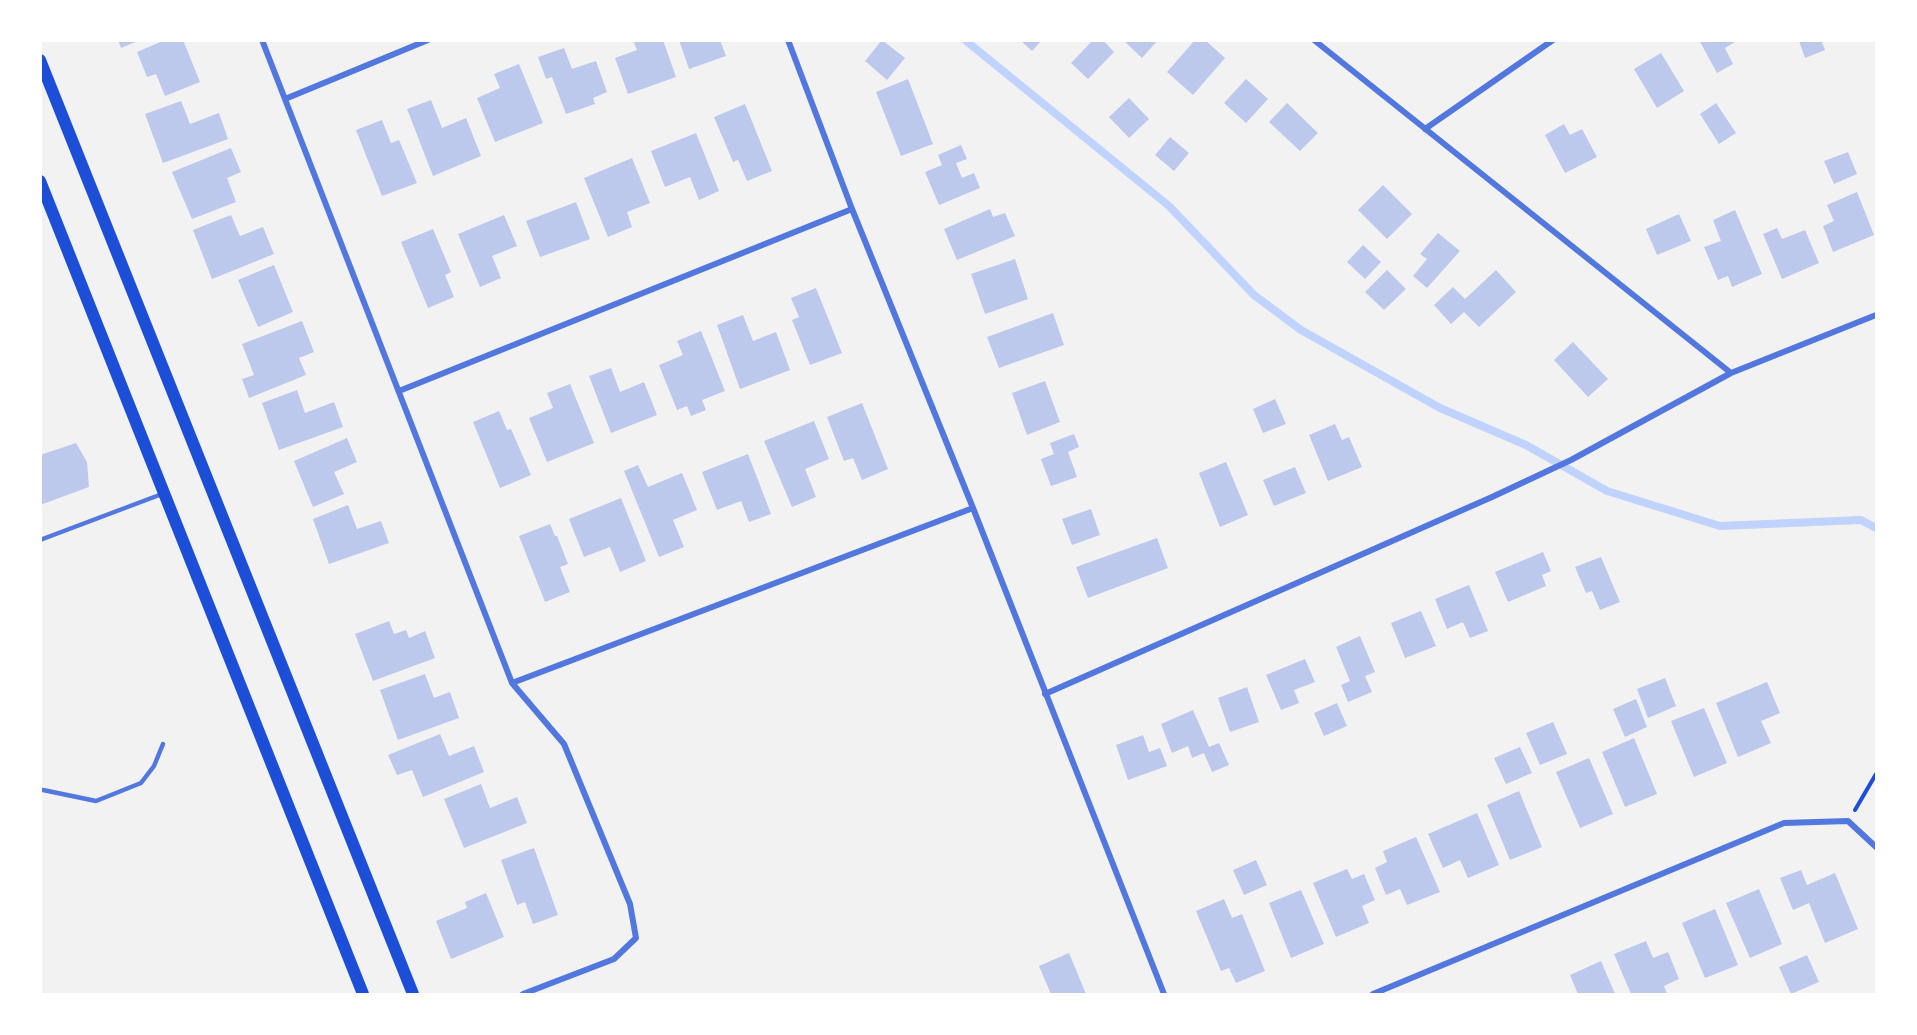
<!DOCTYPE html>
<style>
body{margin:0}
#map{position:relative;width:1917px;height:1035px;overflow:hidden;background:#f2f2f2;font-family:Barlow,sans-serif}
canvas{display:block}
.frame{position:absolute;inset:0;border:42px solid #fff;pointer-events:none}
</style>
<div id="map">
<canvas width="1917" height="1035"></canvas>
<div class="frame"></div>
</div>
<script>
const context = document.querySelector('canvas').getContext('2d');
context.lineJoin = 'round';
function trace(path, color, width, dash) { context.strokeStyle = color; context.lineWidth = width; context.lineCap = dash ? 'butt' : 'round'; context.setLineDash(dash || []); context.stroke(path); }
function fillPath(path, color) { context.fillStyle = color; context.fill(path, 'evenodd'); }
trace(new Path2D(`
 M965,40l204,166 85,89 47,35 139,78 86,37 81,46 113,35 141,-6 15,8`), '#bfd3fe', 8);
fillPath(new Path2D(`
 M118,40h20v1l-17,7z
 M165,40h18l17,42 -35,14 -9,-22 -9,3 -10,-25z
 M633,40h30l13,37 -48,17 -13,-36 22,-8z
 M679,40h41l6,16 -37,13z
 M882,40l23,18 -18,22 -22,-19z
 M1020,40h22l-10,11z
 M1093,40h10l11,12 -26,27 -17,-16z
 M1123,40h35l-16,18z
 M1195,40h10l20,18 -32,37 -26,-23z
 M1699,40h39l-13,8 8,16 -16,9z
 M1801,40h20l4,10 -20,8 -6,-17z
 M564,48l8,21 24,-8 11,31 -14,6 2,6 -29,10 -14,-37 -6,2 -8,-22z
 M1661,53l23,38 -27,17 -23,-39z
 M519,64l24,59 -48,19 -18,-44 23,-10 -6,-14z
 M908,79l25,65 -32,12 -25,-64z
 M1246,79l22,20 -22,24 -22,-20z
 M1129,98l20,21 -20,19 -20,-21z
 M431,100l11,28 24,-10 15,38 -48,20 -26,-67z
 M181,101l9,23 29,-11 9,26 -65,24 -18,-49z
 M1287,103l31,30 -18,18 -31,-29z
 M1716,103l20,30 -17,11 -19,-30z
 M745,104l27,67 -25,10 -9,-21 -5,2 -19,-45z
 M382,120l9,23 8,-3 18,43 -35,13 -26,-66z
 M1564,124l6,11 12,-6 15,28 -32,16 -20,-38z
 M696,133l23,58 -20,9 -9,-23 -25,10 -14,-36z
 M1170,137l19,16 -15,18 -19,-16z
 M961,145l6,14 -11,4 6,15 12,-5 6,15 -41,17 -14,-33 17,-7 -4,-10z
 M231,148l10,24 -14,6 9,24 -44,17 -20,-47z
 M1848,152l9,22 -23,10 -10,-23z
 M632,158l18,45 -23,9 5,15 -24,10 -24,-59z
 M1383,185l29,29 -25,25 -29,-29z
 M1857,192l17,43 -41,17 -10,-26 11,-5 -7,-16z
 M576,202l14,37 -50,18 -14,-36z
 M990,209l3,8 12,-4 10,23 -58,24 -13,-31z
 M1735,210l27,64 -30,13 -4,-11 -10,4 -14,-33 17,-6 -8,-21z
 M1679,214l12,27 -34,14 -11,-26z
 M231,215l9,21 23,-9 11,27 -62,25 -19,-49z
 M504,215l13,31 -25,10 9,22 -21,9 -22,-53z
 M1777,228l5,11 23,-9 14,33 -37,16 -19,-45z
 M433,229l18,43 -6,3 9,22 -26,11 -27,-66z
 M1438,233l22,18 -33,37 -14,-12 14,-17 -7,-5z
 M1363,245l18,17 -16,17 -18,-17z
 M1015,259l13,40 -43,15 -14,-40z
 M274,265l19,47 -35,15 -20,-47z
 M1387,270l19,19 -22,21 -19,-18z
 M1496,270l20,22 -37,35 -15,-15 -13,12 -17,-19 19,-18 12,12z
 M816,288l26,65 -32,12 -18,-45 7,-3 -8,-19z
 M1053,313l11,32 -65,23 -12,-31z
 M743,315l10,26 23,-9 14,38 -50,19 -23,-64z
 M302,321l12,31 -15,6 7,17 -57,23 -7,-19 12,-4 -12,-31z
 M701,331l24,60 -23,9 4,10 -15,6 -4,-10 -10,4 -18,-45 24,-10 -6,-14z
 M1573,342l35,37 -20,18 -34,-37z
 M611,368l9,24 24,-10 13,33 -46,18 -22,-57z
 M1045,381l15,41 -33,13 -15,-42z
 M570,384l24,59 -47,19 -18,-44 24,-10 -6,-15z
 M297,390l8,23 29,-11 9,25 -64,23 -17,-47z
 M1275,399l11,25 -23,9 -10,-24z
 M862,403l26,66 -26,11 -9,-22 -9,3 -17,-44z
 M499,411l8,19 4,-1 20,46 -31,13 -27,-66z
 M814,421l15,38 -24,10 11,28 -24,10 -28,-66z
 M1335,424l7,16 7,-3 13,30 -34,14 -19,-46z
 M1074,434l5,13 -11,5 9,25 -26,9 -10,-27 13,-5 -4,-11z
 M347,438l10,24 -23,10 10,22 -31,13 -19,-46z
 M76,443l11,19 2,25 -49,18v-50z
 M748,454l23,60 -22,8 -8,-21 -24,9 -15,-38z
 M1226,462l22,53 -28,12 -21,-54z
 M638,465l10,22 34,-14 15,37 -24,10 11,27 -25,10 -35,-86z
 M1295,467l11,26 -32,13 -11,-26z
 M621,498l25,63 -26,11 -10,-25 -26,10 -15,-38z
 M348,505l9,24 24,-8 8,22 -60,21 -16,-45z
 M1091,509l9,26 -28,10 -10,-26z
 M550,524l5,12h2l11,28 -8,3 10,25 -25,10 -26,-66z
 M1157,538l11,30 -80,30 -12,-31z
 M1543,552l8,19 -9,4 4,11 -38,16 -13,-30z
 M1601,557l19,45 -20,8 -8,-19 -6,2 -11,-26z
 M1469,585l19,46 -18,7 -7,-16 -16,7 -12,-30z
 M1421,611l15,35 -31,12 -14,-35z
 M389,621l5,13 12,-4 3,8 16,-7 10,27 -62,23 -18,-47z
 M1360,636l15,36 -10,4 7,16 -24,10 -7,-17 9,-4 -14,-34z
 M1305,659l10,23 -21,8 5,13 -18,7 -15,-35z
 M425,674l9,24 16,-6 9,26 -61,22 -18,-50z
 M1665,678l11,28 -28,12 -11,-29z
 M1767,682l13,31 -19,8 10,22 -33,14 -22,-54z
 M1247,687l12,35 -29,10 -12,-34z
 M1636,699l11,28 -22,10 -12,-28z
 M1337,703l10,23 -23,10 -10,-23z
 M1704,708l23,55 -33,14 -23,-56z
 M1193,710l16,37 10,-4 10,22 -17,7 -8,-19 -12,5 -4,-12 -16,7 -11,-29z
 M1553,722l14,32 -27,11 -14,-32z
 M440,734l9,22 25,-10 10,26 -61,25 -11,-27 -15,5 -9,-20z
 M1143,735l6,17 11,-4 7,18 -39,14 -12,-35z
 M1634,738l23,56 -32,13 -23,-55z
 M1520,747l12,26 -26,11 -12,-26z
 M1589,758l24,56 -33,14 -24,-56z
 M481,784l9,24 27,-11 10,26 -63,25 -20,-49z
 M1519,791l23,56 -32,13 -23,-55z
 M1477,813l22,52 -31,13 -8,-18 -17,8 -15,-34z
 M1416,837l24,55 -33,13 -7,-16 -14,6 -11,-27 12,-6 -4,-11z
 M534,848l24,67 -25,9 -8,-22 -8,3 -16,-45z
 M1256,860l11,25 -23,10 -11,-25z
 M1347,869l5,10 12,-5 11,26 -13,6 7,17 -33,14 -23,-54z
 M1801,870l6,15 28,-12 23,56 -33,14 -16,-40 -16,7 -13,-32z
 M1759,889l23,55 -32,14 -24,-55z
 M1301,890l23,54 -33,14 -22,-55z
 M486,893l18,44 -53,22 -15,-38 31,-13 -2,-6z
 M1224,899l8,19 10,-4 23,57 -29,12 -7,-15 -8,3 -25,-60z
 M1715,909l23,56 -33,13 -23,-55z
 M1646,941l7,17 15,-6 11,27 -15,7 3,8h-36l-17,-40z
 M1069,953l17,41h-35l-12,-28z
 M1807,955l12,27 -28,12 -12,-27z
 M1601,961l14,33h-37l-8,-19z`), '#bdc9ec');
trace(new Path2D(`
 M1855,810l21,-36`), '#1d4ed8', 4);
trace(new Path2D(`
 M40,540l122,-46
 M43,790l53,11 45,-18 13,-17 9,-22`), '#5277de', 4.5);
trace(new Path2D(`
 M262,40l250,643 52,61 66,160 6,34 -22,21 -91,35
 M788,40l64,169 121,299 191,486
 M1314,40l417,333
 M285,99l143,-59
 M1425,129l128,-89
 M399,391l453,-182
 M512,683l461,-175
 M1045,694l447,-197 79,-37 160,-87 145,-58
 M1373,994l411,-171 64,-2 28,26`), '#5277de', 6);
trace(new Path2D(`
 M40,60l373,934
 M40,181l323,813`), '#1d4ed8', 12);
</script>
